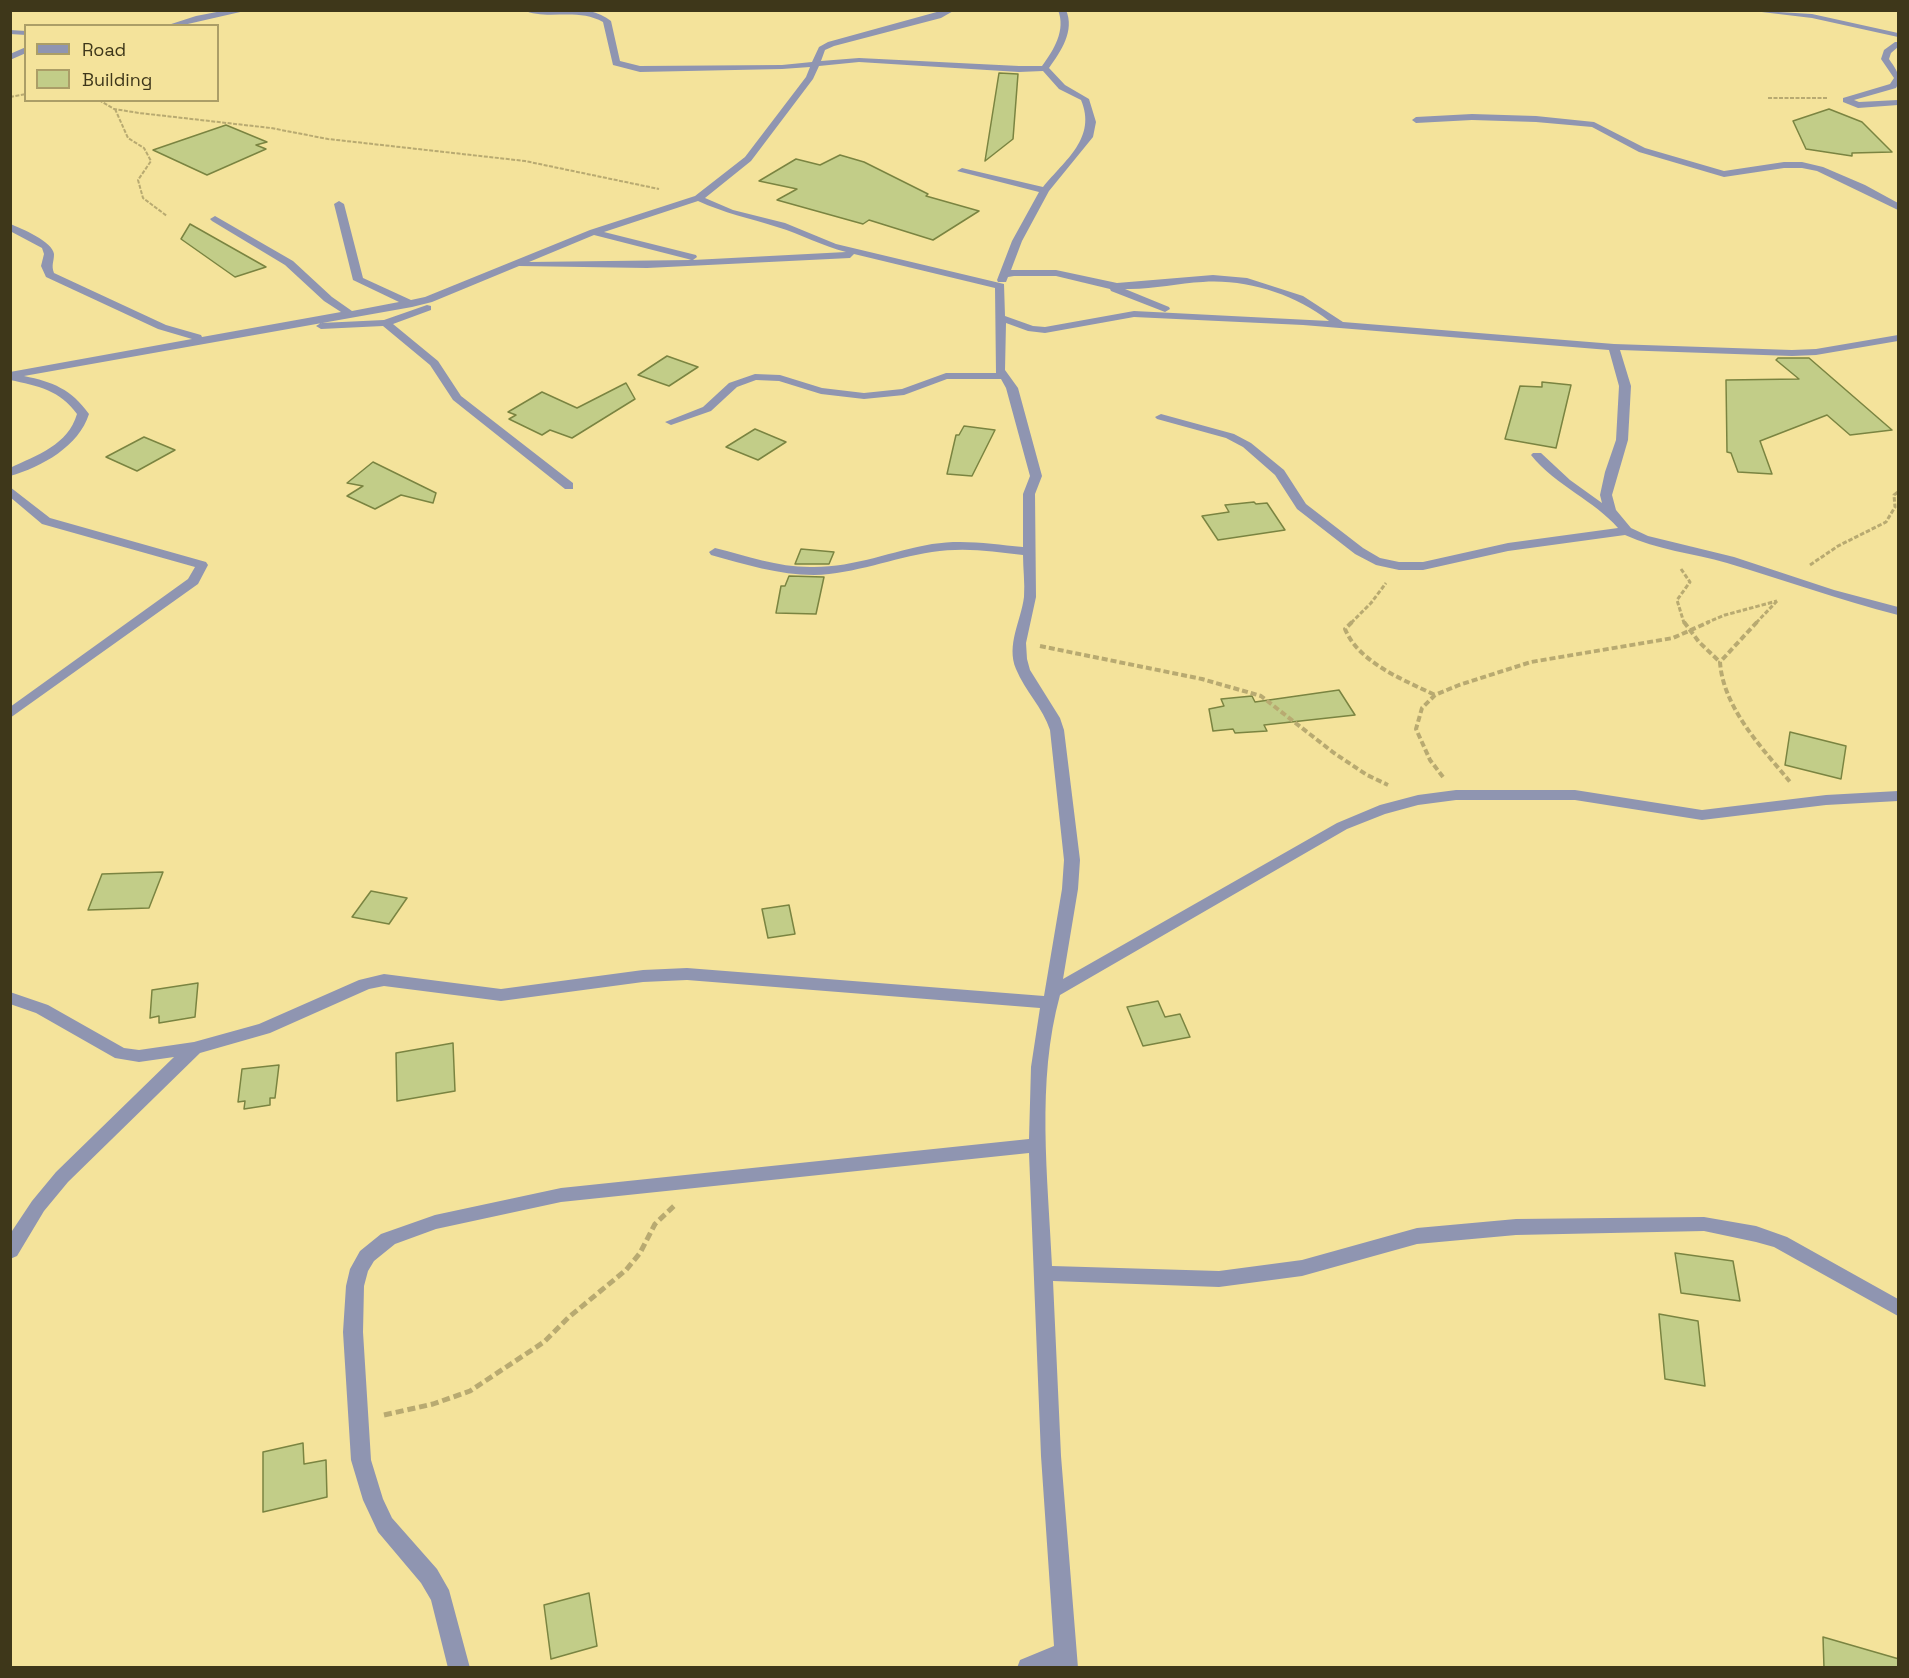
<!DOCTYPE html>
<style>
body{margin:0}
#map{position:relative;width:1909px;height:1678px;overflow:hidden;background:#f4e39b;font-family:"Space Grotesk",sans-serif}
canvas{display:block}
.frame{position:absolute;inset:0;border:12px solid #3e371a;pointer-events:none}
.legend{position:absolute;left:24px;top:24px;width:195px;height:78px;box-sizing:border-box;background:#f4e39b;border:2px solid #ab9e67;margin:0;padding:8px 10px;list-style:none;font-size:18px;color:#3e371a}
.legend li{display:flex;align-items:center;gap:12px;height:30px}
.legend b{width:30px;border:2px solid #ab9e67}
</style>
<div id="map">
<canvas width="1909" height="1678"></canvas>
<div class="frame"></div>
<ul class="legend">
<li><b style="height:8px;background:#8f95b1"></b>Road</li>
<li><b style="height:16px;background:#c2cd88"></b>Building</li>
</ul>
</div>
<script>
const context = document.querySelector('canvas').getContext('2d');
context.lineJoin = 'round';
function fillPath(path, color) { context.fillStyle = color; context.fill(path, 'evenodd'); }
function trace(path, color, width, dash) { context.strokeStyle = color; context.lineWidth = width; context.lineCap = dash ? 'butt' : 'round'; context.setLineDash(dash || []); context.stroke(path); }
const building = new Path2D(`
 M999,73l19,1 -5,65 -28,22z
 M1829,109l33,13 30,30 -40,1v3l-46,-7 -13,-28z
 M226,125l41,17 -11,3 10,4 -59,26 -54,-25z
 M840,155l24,7 64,32 -2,2 53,15 -46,29 -64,-20 -6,4 -86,-24 20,-11 -38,-8 37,-22 24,6z
 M190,224l76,43 -31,10 -54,-38z
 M667,356l31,11 -29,19 -31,-11z
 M1778,358h31l83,72 -42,5 -23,-20 -67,26 12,33 -34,-2 -7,-19 -4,-1 -1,-72 73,-1 -23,-19z
 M1542,382l29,3 -15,63 -51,-9 15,-53 22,1z
 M626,383l9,16 -63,39 -22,-8 -8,5 -33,-16 7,-4 -8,-3 34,-20 35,16z
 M964,426l31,4 -23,46 -25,-2 9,-39h3z
 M755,429l31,13 -28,18 -32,-13z
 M144,437l31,13 -38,21 -31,-14z
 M373,462l63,31 -3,10 -32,-8 -26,14 -28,-13 16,-10 -16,-3z
 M1254,502l2,2 11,-1 18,27 -67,10 -16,-24 27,-4 -4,-7z
 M801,549l33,3 -5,12h-34z
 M789,576l35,1 -8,37 -40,-1 5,-27h4z
 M1339,690l16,25 -91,10 3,6 -32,2 -2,-4 -20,2 -4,-22 15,-3 -3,-7 31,-3 3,6z
 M1790,732l56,14 -5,33 -56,-14z
 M163,872l-14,36 -61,2 14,-36z
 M371,891l36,7 -18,26 -37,-7z
 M789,905l6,29 -27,4 -6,-29z
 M198,983l-3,34 -36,6v-7l-9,2 2,-28z
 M1158,1001l7,16 15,-3 10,23 -47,9 -16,-39z
 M453,1043l2,48 -58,10 -1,-48z
 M279,1065l-4,33h-5v7l-26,4 1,-8 -7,1 4,-33z
 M1675,1253l58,8 7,40 -59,-8z
 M1659,1314l39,7 7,65 -40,-7z
 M303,1443l1,21 22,-4 1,37 -64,15v-60z
 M589,1593l8,53 -46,13 -7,-54z
 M1823,1637l76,22v9h-75z`);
fillPath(building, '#c2cd88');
trace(building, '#7a8441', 1.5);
trace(new Path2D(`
 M10,97l16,-3
 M1768,98h60
 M99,100l15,9 25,4 132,15 57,11 197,22 134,28
 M115,109l13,29 16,10 7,13 -13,19 5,18 24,18`), '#b8aa71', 2, [4, 1.5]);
trace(new Path2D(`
 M1810,565l28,-19 48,-24 9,-15 -1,-12 4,-3
 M1681,569l9,13 -13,18 7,23
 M1351,623l20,-20 15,-20
 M1706,623l19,-8 52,-14
 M1756,623l21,-22`), '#b8aa71', 3, [4.5, 2]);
trace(new Path2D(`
 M1352,622l-7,7c14,34 59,51 90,66
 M1684,622l15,20 21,20
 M1757,622l-37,40c3,46 43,87 71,121
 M1040,646l162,33 59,17 73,57 33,22 21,10
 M1443,777l-13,-17 -14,-31 6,-21 13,-13 24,-10 72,-23 142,-24 36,-16`), '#b8aa71', 4, [6, 3]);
trace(new Path2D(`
 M384,1415l49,-11 37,-13 74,-49 25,-25 57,-47 14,-17 15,-29 19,-18`), '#b8aa71', 5, [8, 4]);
fillPath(new Path2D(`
 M227,10h22l-70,16h-14l31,-10z
 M523,10c27,0 67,-7 88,11l9,40 20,5 142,-1 30,-3 7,-15 9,-5 116,-32h11l-14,8 -107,28 -9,4 -4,11 38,-3 160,8h23c12,-16 24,-36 16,-56h8c9,21 -5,41 -17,58l16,17 24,14 7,23 -3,15 -44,54 -27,50 -11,29h45l61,13 96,-8 34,3 56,18 40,26 271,22 178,6 24,-1 82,-14v6l-82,14 -24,1 -172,-6 11,36 -3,54 -16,55 4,15 15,18 17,8 86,21 100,33 64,17v8c-58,-15 -114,-35 -171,-52 -34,-10 -70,-13 -102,-28l-117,16 -85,19h-24l-23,-5 -21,-11 -58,-45 -22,-34 -32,-28 -17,-9 -69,-19 -2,-2 6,-3 73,20 17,9 33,27 22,34 57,44 17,10 19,4h24l85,-19 110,-15c-23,-27 -62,-42 -87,-73l2,-2h8l29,27 32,23 -2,-8 5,-23 11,-32 3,-54 -10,-36 -306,-25 -169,-8 -89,16 -17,-2 -22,-8 -1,47 13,18 24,88 -7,18 1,103 -10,46 1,16 3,11 30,48 4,12 16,130 -2,29 -15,90 274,-156 43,-18 38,-10 38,-5h119l127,20 124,-15 72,-4v10l-72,4 -124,15 -127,-20h-119l-38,5 -33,9 -38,15 -287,166c-24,87 -12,182 -8,271l167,5 83,-11 115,-32 99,-9 188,-2 52,9 31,11 111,62v17l-124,-69 -18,-5 -52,-11 -188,4 -99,9 -115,32 -83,11 -166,-6 8,175 17,212h-61l3,-8 34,-14 -13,-190 -12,-303 -468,49 -125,27 -41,15 -21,17 -6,10 -4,15 -1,46 8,128 12,39 9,19 45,51 12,21 21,78h-22l-17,-68 -10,-17 -43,-51 -15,-32 -12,-40 -8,-128 3,-46 4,-17 10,-18 21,-17 54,-19 126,-27 468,-49 2,-72 9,-59 -353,-28 -44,2 -142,19 -117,-15 -15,3 -99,44 -70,20 -132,129 -24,29 -27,45 -7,3v-25l22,-33 24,-29 118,-115 -35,5 -24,-4 -79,-45 -26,-9v-12l38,13 76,43 15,2 55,-8 65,-18 100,-44 25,-6 117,15 142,-19 44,-2 357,28 18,-107 2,-29 -14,-130c-7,-22 -25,-39 -34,-61 -10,-24 5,-48 8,-72 1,-14 -1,-28 -1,-42 -31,-4 -60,-8 -91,-3 -40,6 -77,22 -118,23 -35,0 -70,-11 -103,-20l-2,-3 6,-4c33,8 65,20 99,19 41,0 78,-16 118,-23 31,-5 60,0 91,3v-53l7,-18 -24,-88 -5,-9h-54l-43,16 -40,4 -43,-5 -42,-13 -23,-1 -19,7 -26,24 -40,14 -6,-3 38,-15 26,-24 26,-9 25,1 42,13 42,5 38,-4 44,-16h50l-1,-85 -141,-34 -4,4 -203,10 -128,-2 -87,36 -20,5 -388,69c29,6 47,13 65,38 -10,32 -47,53 -79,62v-8c27,-13 58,-23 67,-54 -17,-24 -39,-28 -67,-34v-8l182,-33 -34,-10 -112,-52 -5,-11 3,-12 -2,-6 -32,-17v-7c11,4 43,18 44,30 0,8 -3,11 0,19l112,52 35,10 1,2 139,-25 -17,-11 -39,-36 -73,-44 -2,-2 5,-3 78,45 39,36 20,14 47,-9 -46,-22 -19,-76 5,-3 5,3 19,74 48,22 14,-3 165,-67 105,-34 50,-39 61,-80 4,-10 -28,2 -142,3 -27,-7 -10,-43c-26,-15 -56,-1 -80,-12zM859,62l160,10 24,-1 16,18 22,11c16,38 -16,60 -38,87l-81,-19 -5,3 82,21 -27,49 -15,39 1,2h8l2,-5 6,-1h42l54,13 1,2 54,21 5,-3 -1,-2 -44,-18c26,1 52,-6 78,-7 44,-3 91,12 126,39l-195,-10 -89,16 -12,-1 -28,-10 -1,-32 -168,-40 -51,-21 -52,-13 -28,-12 46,-37 62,-82 6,-13zM698,201c26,12 51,17 79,26 24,7 45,19 69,25l-153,8 4,-3 -1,-2 -92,-23zM594,235l94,24 3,1 -162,2z
 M1745,10l67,4 86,19v4l-86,-19z
 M10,30l16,1v4l-16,-1z
 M1895,42h3v5l-7,6 -2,6c6,9 14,18 7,29l-42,12 5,2 39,-2v5l-40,3 -15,-6v-4l47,-14 4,-6 -13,-19 3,-9z
 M26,47v6l-16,7v-6z
 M1472,114l64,2 58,6 51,26 79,23 60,-9h18l21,5 42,18 33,18v7l-81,-39 -15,-3h-18l-60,9 -85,-25 -47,-25 -56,-5 -64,-2 -56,3 -4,-3 4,-3z
 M427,305l4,1v4l-38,14 45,37 23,35 112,87v6h-8l-112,-89 -23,-35 -47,-39 -62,3 -5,-3 5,-3 63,-3z
 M10,487l40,31 156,44 2,3 -10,19 -188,134v-11l178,-128 7,-12 -153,-43 -32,-27z`), '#8f95b1');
</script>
